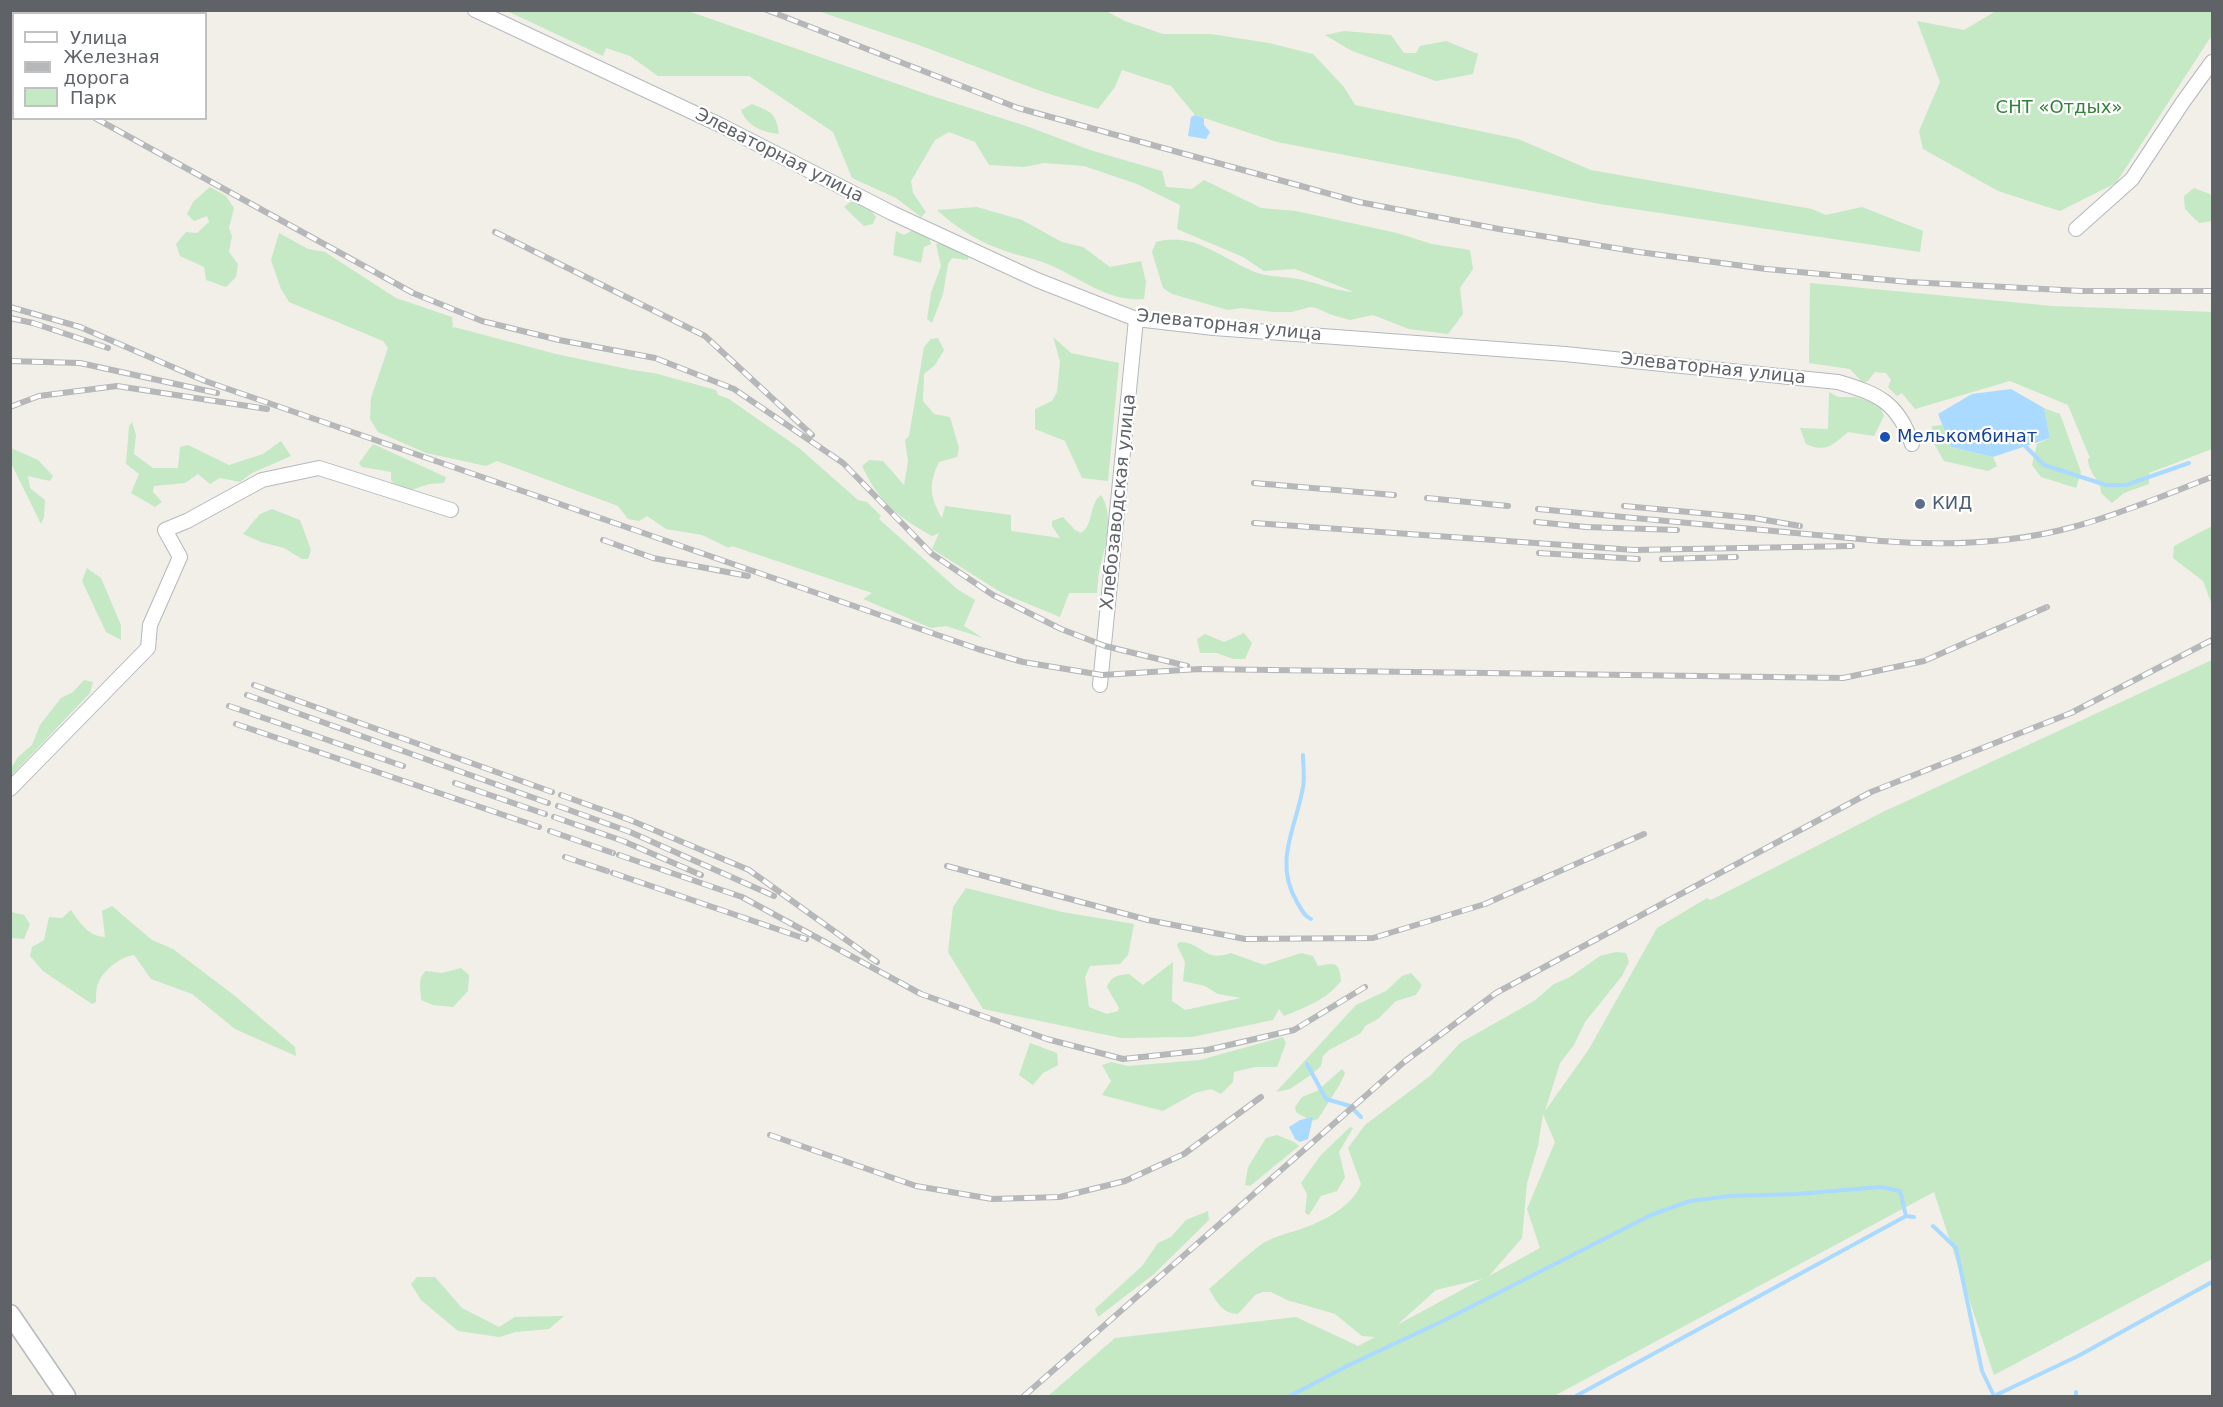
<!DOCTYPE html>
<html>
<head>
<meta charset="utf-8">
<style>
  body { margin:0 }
  #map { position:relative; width:2223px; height:1407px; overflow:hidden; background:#f1efe8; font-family:"DejaVu Sans",sans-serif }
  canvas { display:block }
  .frame { position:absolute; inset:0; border:12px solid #5f6368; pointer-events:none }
  .legend { position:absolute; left:12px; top:12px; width:195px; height:108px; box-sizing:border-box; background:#fff; border:2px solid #bfc1c3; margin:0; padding:8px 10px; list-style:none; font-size:18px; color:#5f6368 }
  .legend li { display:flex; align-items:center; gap:12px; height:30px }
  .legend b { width:30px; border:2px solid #bfc1c3 }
</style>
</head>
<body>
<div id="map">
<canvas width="2223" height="1407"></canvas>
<div class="frame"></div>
<ul class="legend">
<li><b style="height:8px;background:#fff"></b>Улица</li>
<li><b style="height:8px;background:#b6b7b8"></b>Железная дорога</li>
<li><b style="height:16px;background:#c5e8c5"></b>Парк</li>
</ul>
</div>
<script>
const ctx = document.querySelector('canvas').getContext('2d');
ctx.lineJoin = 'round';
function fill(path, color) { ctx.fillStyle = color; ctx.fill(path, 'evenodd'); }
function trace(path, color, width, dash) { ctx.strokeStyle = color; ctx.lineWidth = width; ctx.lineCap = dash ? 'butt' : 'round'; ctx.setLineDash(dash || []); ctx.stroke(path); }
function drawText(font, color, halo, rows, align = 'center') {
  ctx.font = font + ' "DejaVu Sans",sans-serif'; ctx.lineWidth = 4.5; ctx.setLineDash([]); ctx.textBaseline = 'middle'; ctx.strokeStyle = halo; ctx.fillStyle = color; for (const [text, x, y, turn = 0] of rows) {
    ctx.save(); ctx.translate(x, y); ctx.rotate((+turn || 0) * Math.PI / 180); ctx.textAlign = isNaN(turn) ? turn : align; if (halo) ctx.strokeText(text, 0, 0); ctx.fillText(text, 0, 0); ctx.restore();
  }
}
fill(new Path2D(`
  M 2212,10 L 2212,35 L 2116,183 L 2060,211 L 1998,191 L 1923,149 L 1919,131 L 1940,82 L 1917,21 L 1964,30 L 1996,11 Z
  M 507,11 L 688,11 L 929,95 L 1029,127 L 1090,150 L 1162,171 L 1166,187 L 1192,189 L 1204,180 L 1261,208 L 1296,211 L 1397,233 L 1432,244 L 1470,250 L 1473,269 L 1460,288 L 1463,314 L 1448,334 L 1409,329 L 1373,315 L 1350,320 L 1332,315 L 1316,308 L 1310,307 L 1292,312 L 1273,312 L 1241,308 L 1228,310 L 1172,294 L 1163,288 L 1152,252 L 1156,242 C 1194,231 1222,259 1255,272 C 1267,277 1278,276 1291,278 C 1312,280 1333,291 1354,292 L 1295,269 L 1264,271 L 1243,257 L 1177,229 L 1180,205 L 1137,184 L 1084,166 L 1044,163 L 1024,167 L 989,165 L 975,142 L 949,132 L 935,140 L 911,181 L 913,193 L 926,212 L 921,217 L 896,198 L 852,178 L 833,132 L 749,76 L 658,76 L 630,56 L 606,48 L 603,56 Z
  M 818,11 L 1106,11 L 1125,21 L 1163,34 L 1211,34 L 1269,43 L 1313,54 L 1344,87 L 1355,105 L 1518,139 L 1591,170 L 1812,209 L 1826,215 L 1862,207 L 1923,231 L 1920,252 L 1600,204 L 1277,142 L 1195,115 L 1171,86 L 1122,70 L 1115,87 L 1098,109 L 1043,92 L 916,44 Z
  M 1344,31 L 1391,35 L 1404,53 L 1416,53 L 1420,46 L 1446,41 L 1478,54 L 1473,74 L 1436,81 L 1352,51 L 1325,35 Z
  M 752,104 C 771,112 776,112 779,134 C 762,132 747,126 741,110 Z
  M 210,187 L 226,196 L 234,208 L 229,228 L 232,236 L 229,252 L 238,264 L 236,277 L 226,287 L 206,280 L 204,267 L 180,256 L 176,244 L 186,232 L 197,233 L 209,222 L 207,216 L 194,221 L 187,214 L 193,202 Z
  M 2194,188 L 2212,195 L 2212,221 L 2199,223 L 2185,209 L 2184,196 Z
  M 863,200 L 876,217 L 873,224 L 864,226 L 844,207 L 850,202 Z
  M 977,207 L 1022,220 L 1062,242 L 1083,247 L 1110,267 L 1141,261 L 1146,282 L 1144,299 C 1108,303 1077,275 1045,263 C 1030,257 1014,255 1000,249 C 977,241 954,226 937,210 Z
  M 913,230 L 929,235 L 931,244 L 924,247 L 921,263 L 893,255 L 896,231 L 904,235 Z
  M 279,233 L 308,249 L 325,252 L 396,298 L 452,317 L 453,329 L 454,327 L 556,354 L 632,370 L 654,373 L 716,390 L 718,395 L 729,399 L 799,448 L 858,500 L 867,502 L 881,516 L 879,519 L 957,589 L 975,600 L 964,626 L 983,638 L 946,626 L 931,628 L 863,599 L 872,593 L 732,546 L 729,548 L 702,535 L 666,529 L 647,516 L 639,521 L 628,519 L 618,506 L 497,461 L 486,466 L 426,453 L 378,432 L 370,419 L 371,398 L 388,348 L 383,341 L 289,302 L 281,289 L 271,260 Z
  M 948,242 L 969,250 L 968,260 L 952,258 L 948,264 L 943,294 L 932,323 L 927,319 L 931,293 L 941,266 L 936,244 Z
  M 1810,283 L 2053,306 L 2212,312 L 2212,449 L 2149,473 L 2149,484 L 2124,493 L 2112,503 L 2101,493 C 2102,481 2088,474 2088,459 L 2090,458 L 2068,405 L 2010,381 L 1915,409 L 1902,393 L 1897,396 L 1888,387 L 1891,380 L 1886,373 L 1875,372 L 1868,381 L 1863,383 L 1850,369 L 1809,363 Z
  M 1053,337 L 1071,353 L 1119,363 L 1108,481 L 1082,478 L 1065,441 L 1035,429 L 1035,409 L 1052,401 L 1057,392 L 1060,361 Z
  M 938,338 L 944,350 L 935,365 L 924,374 L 923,401 L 934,414 L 950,417 L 959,448 L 957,457 L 939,462 C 928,485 930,497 942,518 L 945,506 L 1011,515 L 1011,531 L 1060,538 L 1052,526 L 1052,521 L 1063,517 L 1075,530 L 1081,533 C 1094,525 1089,503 1101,495 C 1114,515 1106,543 1101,564 C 1098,573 1098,584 1097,593 L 1069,593 L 1060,617 L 1002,593 L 932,549 L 939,533 L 932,536 C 898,517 879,502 862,466 L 869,460 L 883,461 L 904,485 L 908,461 L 905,440 L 909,436 L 924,347 L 931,339 Z
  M 1829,392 L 1838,397 L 1856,397 L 1879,405 L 1884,416 L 1874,436 L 1848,432 C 1833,445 1826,453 1806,444 L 1800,428 L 1828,429 Z
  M 2044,408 L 2060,414 L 2081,472 L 2076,488 L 2041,477 L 2032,465 L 2037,444 L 2050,438 Z
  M 132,422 L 136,435 L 134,454 L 153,468 L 178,468 L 180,447 L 188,445 L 229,465 L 263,454 L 281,441 L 291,456 L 252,473 L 240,482 L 220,478 L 210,484 L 198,474 L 185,483 L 154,486 L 153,492 L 162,502 L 155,507 L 131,493 L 139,474 L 126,464 L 129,426 Z
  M 1942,425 L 1951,447 L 1993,457 L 1997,466 L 1988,471 L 1944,461 L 1931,438 L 1932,426 Z
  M 373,444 L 446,477 L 444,483 L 429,484 L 402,493 L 391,480 L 391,472 L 362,467 L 359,463 Z
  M 11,448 L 38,460 L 53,476 L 50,481 L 28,476 L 30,488 L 45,500 L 44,517 L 41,524 L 11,463 Z
  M 272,509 L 300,520 L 311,550 L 308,559 L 302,559 L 284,548 L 261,542 L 243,534 L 260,514 Z
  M 2212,526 L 2212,605 L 2203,581 L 2173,558 L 2174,546 Z
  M 87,568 L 101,578 L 121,625 L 121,640 L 106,632 L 82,581 Z
  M 1244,633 L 1252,643 L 1245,659 L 1233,659 L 1217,653 L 1200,653 L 1197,639 L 1205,634 L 1224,642 Z
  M 2212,660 L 2212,1259 L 1994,1375 L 1934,1192 L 1554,1396 L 1048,1396 L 1115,1338 L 1296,1317 L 1358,1346 L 1375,1337 L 1362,1336 L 1335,1314 L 1287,1300 L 1271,1292 L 1263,1292 L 1255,1295 L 1238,1314 C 1221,1313 1217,1302 1209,1289 C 1227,1274 1244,1257 1262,1244 C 1274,1236 1287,1234 1301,1229 C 1322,1222 1353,1206 1361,1184 L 1348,1148 L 1365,1125 L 1430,1076 L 1460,1043 L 1534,1001 L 1554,984 L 1570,977 L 1600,956 L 1616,952 L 1626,953 L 1629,962 L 1622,976 L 1585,1022 L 1574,1045 L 1560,1063 L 1545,1111 L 1589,1049 L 1657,928 L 1707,898 L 1711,900 L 1883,812 ZM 1543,1114 L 1555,1142 L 1527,1209 L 1540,1248 L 1489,1276 L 1522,1238 L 1527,1183 L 1538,1146 ZM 1482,1279 L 1397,1325 L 1436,1290 Z
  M 84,680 L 93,682 L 90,693 L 11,776 L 11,768 L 18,757 L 32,745 L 40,725 L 61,698 L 73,692 Z
  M 966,888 L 1062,912 L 1134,924 L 1128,955 L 1120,964 L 1090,966 L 1085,977 L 1089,1007 L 1107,1014 L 1118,1011 L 1119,1008 L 1107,987 C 1112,976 1117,975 1129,974 L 1143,985 L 1173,962 L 1172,1001 L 1185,1010 L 1241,998 L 1218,994 L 1205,986 L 1183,981 L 1185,962 L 1177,945 L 1179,942 C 1203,942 1203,963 1231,953 L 1264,965 L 1301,953 L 1313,956 L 1318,966 C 1335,962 1340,962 1341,981 C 1326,1000 1306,1007 1284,1016 L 1279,1009 L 1273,1020 L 1192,1037 L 1121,1038 L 983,1009 L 948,952 L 953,907 Z
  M 112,906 L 152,940 L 173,949 L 235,996 L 295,1047 L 296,1056 L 235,1029 L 192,994 L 151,979 L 134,955 C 120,957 101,971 97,987 C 96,991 96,997 96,1002 L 92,1004 L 43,971 L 30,956 L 32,947 L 44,940 L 49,917 L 62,918 L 71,910 C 79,922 89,937 105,937 L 102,911 Z
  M 11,912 L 24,915 L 30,924 L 24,939 L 11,938 Z
  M 461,968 L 469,975 L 468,991 L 453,1007 L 433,1005 L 421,1000 C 421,989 417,978 426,971 L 442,973 Z
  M 1411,973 L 1422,985 L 1416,995 L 1396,1001 L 1378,1019 L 1365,1026 L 1361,1033 L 1329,1050 L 1323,1056 L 1321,1066 L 1312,1074 L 1290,1089 L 1276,1092 L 1356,1005 L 1386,991 L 1402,976 Z
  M 1283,1037 L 1286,1043 L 1277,1067 L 1255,1067 L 1234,1072 L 1233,1082 L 1221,1094 L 1211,1089 L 1195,1093 L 1163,1111 L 1102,1095 L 1111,1081 L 1102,1065 L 1111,1062 L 1128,1066 L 1200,1060 Z
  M 1030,1043 L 1057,1053 L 1058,1065 L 1043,1073 L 1033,1085 L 1019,1075 Z
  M 1342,1069 L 1345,1073 L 1340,1084 L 1318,1119 L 1311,1121 L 1296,1112 L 1295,1107 L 1302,1097 L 1317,1091 Z
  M 1350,1127 L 1353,1128 L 1339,1152 L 1345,1177 L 1337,1191 L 1321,1196 L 1309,1215 L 1305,1213 L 1307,1194 L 1301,1183 L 1320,1156 Z
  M 1277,1135 L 1294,1142 L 1299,1146 L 1250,1186 L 1245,1185 L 1248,1167 L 1266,1138 Z
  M 1208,1211 L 1209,1220 L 1154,1274 L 1098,1317 L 1095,1309 L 1142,1266 L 1158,1243 L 1171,1237 L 1186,1220 Z
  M 417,1277 L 435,1277 L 462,1308 L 499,1327 L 515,1317 L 564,1316 L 549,1329 L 516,1332 L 499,1337 L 458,1331 L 421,1300 L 411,1284 Z`), '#c5e8c5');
fill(new Path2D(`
  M 1195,115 L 1204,118 L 1204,125 L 1210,132 L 1206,139 L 1188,136 L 1191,117 Z
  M 2011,389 L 2044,408 L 2050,438 L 1993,457 L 1951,447 L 1938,414 L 1972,394 Z
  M 1313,1117 L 1308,1139 L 1300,1142 L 1295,1139 L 1289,1127 L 1300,1120 Z`), '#aadaff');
trace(new Path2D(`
  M 2026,447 L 2044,465 L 2106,485 L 2126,485 L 2189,463
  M 1303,755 C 1303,765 1305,777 1303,787 C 1296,828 1273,862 1297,902 C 1301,909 1304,916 1311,919
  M 1307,1064 L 1326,1099 L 1350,1106 L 1361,1117
  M 1933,1226 L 1956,1248 L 1982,1371 L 1994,1396
  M 2076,1392 L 2076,1396
  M 1290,1396 L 1347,1366 L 1447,1319 L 1651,1215 L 1690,1201 L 1730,1196 L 1798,1194 L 1880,1187 L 1900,1191 L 1906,1216
  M 1576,1396 L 1906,1216 L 1914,1217
  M 1994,1396 L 2078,1356 L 2212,1282`), '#aadaff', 4);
const street = new Path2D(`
  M 475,10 L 720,125 L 892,213 L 1037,280 L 1136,319 L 1214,328 L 1565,354 L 1838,382 C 1878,394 1898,402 1912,444
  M 2076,229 L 2132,179 L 2183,102 L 2212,62
  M 1100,685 L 1136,319
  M 10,789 L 148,648 L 150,625 L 180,557 L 165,530 L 187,521 L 262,480 L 319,468 L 451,510`);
const secondary = new Path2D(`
  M 10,1314 L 66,1396`);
trace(street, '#b5b8bc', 16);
trace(secondary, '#b6babf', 21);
trace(street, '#fff', 14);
trace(secondary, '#fff', 18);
const rail = new Path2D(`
  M 767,10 L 1018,108 L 1359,202 L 1499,229 L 1639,252 L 1766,269 L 1909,282 L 2082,291 L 2212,291
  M 10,73 L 14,75
  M 95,118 L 413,293 L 482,321 L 559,340 L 655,358 L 734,389 L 843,463 L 932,554 L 993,595 L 1061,629 L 1105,646 L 1187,666
  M 495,232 L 705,336 L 812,435
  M 10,307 L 80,327 L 205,381 L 978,649 L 1023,662 L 1102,675 L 1200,669 L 1843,678 L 1924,661 L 2047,607
  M 10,318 L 33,323 L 108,348
  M 10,361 L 80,363 L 217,393
  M 10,407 L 39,396 L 117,386 L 267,409
  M 1254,483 L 1394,495
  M 1427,498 L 1508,506
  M 1624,506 L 1754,518 L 1800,526
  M 1538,509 L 1881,541 C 1946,546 2010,544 2073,527 C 2121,514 2167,494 2212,477
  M 1536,522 L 1586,527 L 1677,530
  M 1254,523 L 1634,550 L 1852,546
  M 603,540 L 653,558 L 748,576
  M 1539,553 L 1638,559
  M 1662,559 L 1736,557
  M 254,685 L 552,792
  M 247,695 L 548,803
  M 229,706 L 403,766
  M 236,724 L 539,827
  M 455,783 L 545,814
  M 561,795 L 630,820 L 749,870 L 877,962
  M 558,806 L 630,832 L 774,896
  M 554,817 L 623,841 L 701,875
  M 550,831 L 613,853
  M 619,855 L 742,897 L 921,994 L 1047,1039 L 1123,1059 L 1207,1050 L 1294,1030 L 1365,987
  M 565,857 L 607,871
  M 947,866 L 1148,920 L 1245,939 L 1373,938 L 1485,904 L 1644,834
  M 613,873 L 806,939
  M 770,1135 L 916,1186 L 992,1199 L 1060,1197 L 1125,1181 L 1184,1154 L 1261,1097
  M 1024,1396 L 1404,1062 L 1496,993 L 1871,792 L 2071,713 L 2212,640`);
trace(rail, '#b6b7b8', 6);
trace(rail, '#fff', 4, [11]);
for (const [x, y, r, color] of [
  [1885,437,6,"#1a4fb4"],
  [1920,504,6,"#5c6f8a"]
]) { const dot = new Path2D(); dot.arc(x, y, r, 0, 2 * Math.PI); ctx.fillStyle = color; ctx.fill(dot); trace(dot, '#fff', 2); }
drawText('18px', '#348238', '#fff', [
  ["СНТ «Отдых»",2059,108]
]);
drawText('18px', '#5f6368', '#fff', [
  ["Элеваторная улица",779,156,27],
  ["Элеваторная улица",1229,326,6],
  ["Элеваторная улица",1713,369,6],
  ["Хлебозаводская улица",1119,502,-84]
]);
drawText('18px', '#164399', '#fff', [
  ["Мелькомбинат",1897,437]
], 'left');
drawText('18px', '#4e5e75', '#fff', [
  ["КИД",1932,504]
], 'left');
</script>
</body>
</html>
